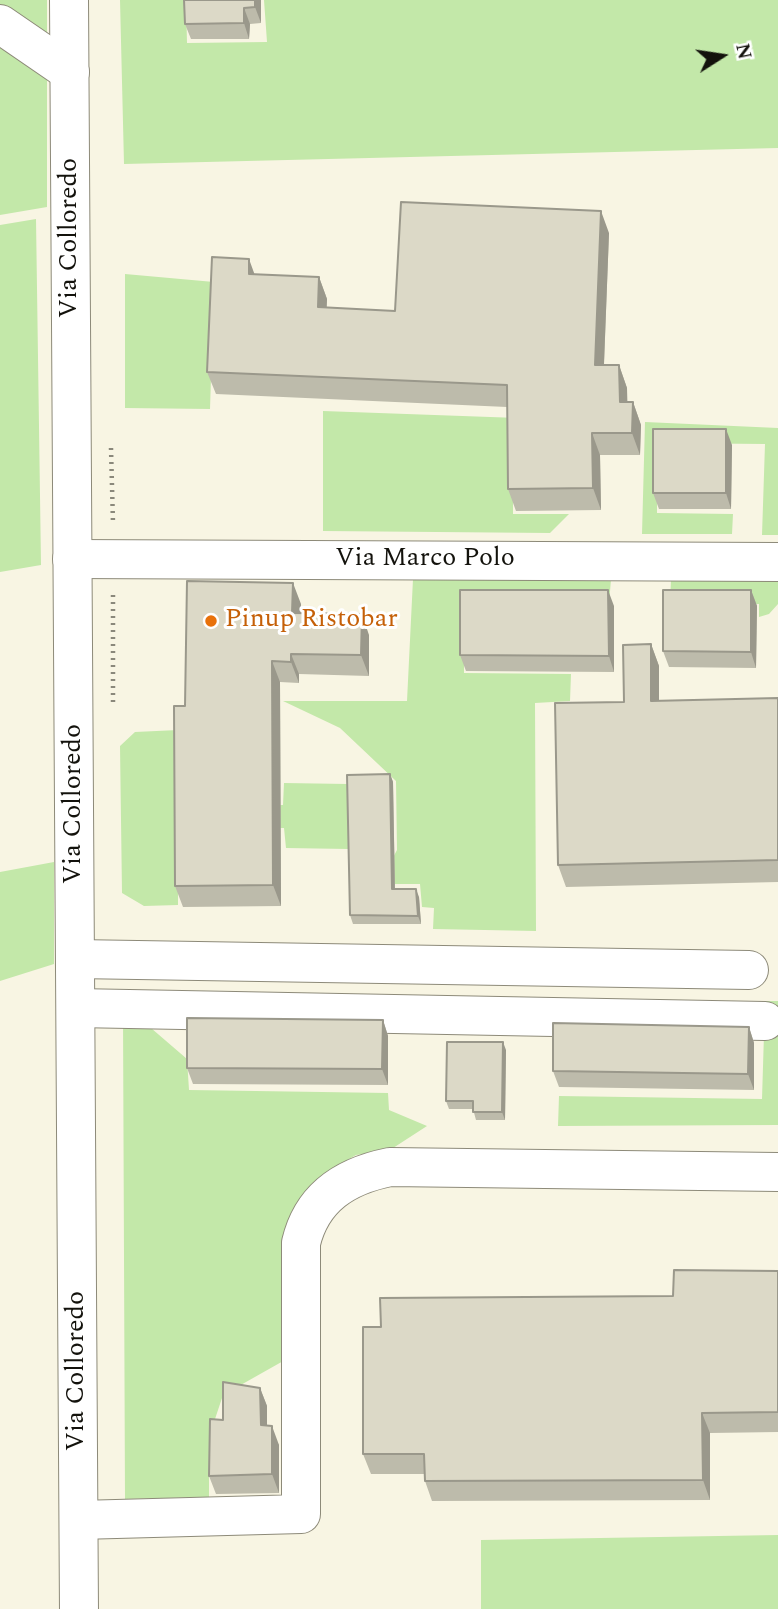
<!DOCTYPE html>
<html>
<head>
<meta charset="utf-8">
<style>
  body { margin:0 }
  #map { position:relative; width:778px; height:1609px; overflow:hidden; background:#f8f5e3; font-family:Spectral,serif }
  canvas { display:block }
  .north { position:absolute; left:687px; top:21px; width:70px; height:70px; -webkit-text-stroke:5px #fff; paint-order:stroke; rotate:78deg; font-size:19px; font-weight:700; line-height:28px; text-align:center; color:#13120c }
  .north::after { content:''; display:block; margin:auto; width:24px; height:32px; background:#13120c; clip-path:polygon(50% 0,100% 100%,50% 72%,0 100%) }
</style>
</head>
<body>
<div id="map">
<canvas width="778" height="1609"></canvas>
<div class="north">N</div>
</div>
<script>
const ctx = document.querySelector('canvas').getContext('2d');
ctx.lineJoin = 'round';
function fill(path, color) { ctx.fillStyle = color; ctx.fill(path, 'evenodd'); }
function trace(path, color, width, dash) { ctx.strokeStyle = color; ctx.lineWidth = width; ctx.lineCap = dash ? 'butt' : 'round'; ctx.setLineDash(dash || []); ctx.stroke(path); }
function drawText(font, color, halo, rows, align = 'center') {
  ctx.font = font + ' Spectral,serif'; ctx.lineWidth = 6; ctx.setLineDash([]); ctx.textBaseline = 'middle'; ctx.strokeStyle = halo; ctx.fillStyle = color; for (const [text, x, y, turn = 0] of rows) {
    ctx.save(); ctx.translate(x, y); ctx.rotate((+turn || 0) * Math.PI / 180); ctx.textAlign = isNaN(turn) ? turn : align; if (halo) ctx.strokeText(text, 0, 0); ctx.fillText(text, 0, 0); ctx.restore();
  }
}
fill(new Path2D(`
  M 0,0 L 47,0 L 47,207 L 0,215 Z
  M 120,0 L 186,0 L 187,43 L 267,42 L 264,0 L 778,0 L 778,148 L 124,164 Z
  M 36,219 L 41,565 L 0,572 L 0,225 Z
  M 125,274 L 214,282 L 210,409 L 125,408 Z
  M 323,411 L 546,419 L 513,440 L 513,514 L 569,514 L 550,533 L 323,531 Z
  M 645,422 L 778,428 L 778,535 L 762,535 L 765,444 L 657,443 L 657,513 L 733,514 L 732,534 L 642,534 Z
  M 413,579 L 611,579 L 609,604 L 464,604 L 464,673 L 571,674 L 570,701 L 535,703 L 536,931 L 433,929 L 434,908 L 422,907 L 420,884 L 379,884 L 397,850 L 396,781 L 340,728 L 283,701 L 407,701 Z
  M 671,579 L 778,579 L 778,604 L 769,614 L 759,617 L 759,604 L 670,604 Z
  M 178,730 L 179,806 L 283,805 L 284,783 L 348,784 L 348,849 L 286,848 L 284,828 L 178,829 L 178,905 L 144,906 L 122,893 L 120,746 L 135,732 Z
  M 54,862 L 54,964 L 0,981 L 0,872 Z
  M 765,1001 L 778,1001 L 778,1125 L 558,1126 L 559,1096 L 762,1099 Z
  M 123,1016 L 144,1022 L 187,1059 L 189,1090 L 388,1093 L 389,1110 L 427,1126 L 390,1150 L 356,1155 L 332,1169 L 285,1360 L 223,1395 L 209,1437 L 209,1497 L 125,1499 Z
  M 778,1535 L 778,1609 L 481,1609 L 481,1540 Z`), '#c3e8a9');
const minor = new Path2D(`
  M 0,24 L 70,72
  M 72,559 L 778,562
  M 76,959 L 749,970
  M 76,1008 L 765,1021
  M 79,1520 L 301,1514 L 301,1243 C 312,1197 345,1176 390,1167 L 778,1172`);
const major = new Path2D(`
  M 69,0 L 79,1609`);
trace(minor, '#8d8a79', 40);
trace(major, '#8d8a79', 40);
trace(new Path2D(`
  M 111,448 L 113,523
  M 113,702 L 113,595`), '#8a887b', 4.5, [2, 5]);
trace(minor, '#fff', 38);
trace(major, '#fff', 38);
fill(new Path2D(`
  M 261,0 L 261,23 L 250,24 L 249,39 L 191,39 L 185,24 Z
  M 609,233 L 604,365 L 619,365 L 627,388 L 627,402 L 633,402 L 641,425 L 640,455 L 600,455 L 601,510 L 516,511 L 508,489 L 507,407 L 216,394 L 207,372 L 255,274 L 319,277 L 327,299 L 326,308 L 395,311 Z
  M 732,445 L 731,509 L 659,509 L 653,493 Z
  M 751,590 L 757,606 L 756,668 L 669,667 L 663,651 Z
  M 301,604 L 300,613 L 369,635 L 369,676 L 299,674 L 299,683 L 280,682 L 281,906 L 183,907 L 175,886 L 185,706 Z
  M 614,606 L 614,672 L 466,671 L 460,655 Z
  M 651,644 L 659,666 L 659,701 L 778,698 L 778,882 L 566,887 L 558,865 L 624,702 Z
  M 390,774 L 393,782 L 395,889 L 419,897 L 421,924 L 353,924 L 350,915 Z
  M 383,1020 L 388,1036 L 388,1085 L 193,1084 L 187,1068 Z
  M 749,1027 L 754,1043 L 754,1090 L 559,1087 L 553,1071 Z
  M 506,1050 L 505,1120 L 476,1120 L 473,1109 L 449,1109 L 446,1101 Z
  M 778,1271 L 778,1432 L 710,1433 L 710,1500 L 432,1501 L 425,1481 L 425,1474 L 371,1474 L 363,1454 L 381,1327 L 673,1296 Z
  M 260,1388 L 267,1406 L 267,1425 L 279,1445 L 279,1493 L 216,1494 L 209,1476 L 223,1420 Z`), '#bdbbab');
fill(new Path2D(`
  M 255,0 L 261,0 L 261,23 L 255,7 Z
  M 244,8 L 250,24 L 249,39 L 244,23 Z
  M 601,211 L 609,233 L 603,388 L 595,365 Z
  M 249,259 L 257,281 L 249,274 Z
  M 319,277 L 327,299 L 326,329 L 318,307 Z
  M 619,365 L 627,388 L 628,424 L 620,402 Z
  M 633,402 L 641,425 L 640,455 L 632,433 Z
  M 726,429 L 732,445 L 731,509 L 726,493 Z
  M 592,433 L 600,455 L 601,510 L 593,488 Z
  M 293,583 L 301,604 L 300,634 L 292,613 Z
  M 608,590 L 614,606 L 614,672 L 609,656 Z
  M 751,590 L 757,606 L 756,668 L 751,652 Z
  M 362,614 L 369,635 L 369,676 L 361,655 Z
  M 651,644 L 659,666 L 659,723 L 651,701 Z
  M 291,654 L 299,674 L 299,683 L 291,662 Z
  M 272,661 L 280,682 L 281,906 L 273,885 Z
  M 390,774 L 393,782 L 395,897 L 392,889 Z
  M 416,889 L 419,897 L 421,924 L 418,916 Z
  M 383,1020 L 388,1036 L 388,1085 L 382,1069 Z
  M 749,1027 L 754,1043 L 754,1090 L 748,1074 Z
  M 503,1042 L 506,1050 L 505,1120 L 502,1112 Z
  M 260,1388 L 267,1406 L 267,1443 L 261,1425 Z
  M 702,1413 L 710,1433 L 710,1500 L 703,1480 Z
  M 272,1426 L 279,1445 L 279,1493 L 272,1474 Z`), '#9a988b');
const building = new Path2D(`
  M 184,0 L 255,0 L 255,7 L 244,8 L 244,23 L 185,24 Z
  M 401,202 L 601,211 L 595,365 L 619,365 L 620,402 L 633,402 L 632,433 L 592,433 L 593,488 L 508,489 L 507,385 L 207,372 L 212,257 L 249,259 L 249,274 L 319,277 L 318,307 L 395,311 Z
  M 653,429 L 726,429 L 726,493 L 653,493 Z
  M 187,581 L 293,583 L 292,613 L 362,614 L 361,655 L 291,654 L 291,662 L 272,661 L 273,885 L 175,886 L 174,706 L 185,706 Z
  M 460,590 L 608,590 L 609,656 L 460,655 Z
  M 663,590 L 751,590 L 751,652 L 663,651 Z
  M 651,644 L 651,701 L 778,698 L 778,860 L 558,865 L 555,703 L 624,702 L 623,645 Z
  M 390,774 L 392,889 L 416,889 L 418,916 L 350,915 L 347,775 Z
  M 187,1018 L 383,1020 L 382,1069 L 187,1068 Z
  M 553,1023 L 749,1027 L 748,1074 L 553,1071 Z
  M 447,1042 L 503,1042 L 502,1112 L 473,1112 L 473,1101 L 446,1101 Z
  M 674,1270 L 778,1271 L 778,1412 L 702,1413 L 703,1480 L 425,1481 L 424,1454 L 363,1454 L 363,1327 L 381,1327 L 380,1298 L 673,1296 Z
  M 223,1382 L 260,1388 L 261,1425 L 272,1426 L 272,1474 L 209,1476 L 210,1419 L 223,1420 Z`);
fill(building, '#dcd9c7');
trace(building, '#9a988b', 2);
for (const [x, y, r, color] of [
  [211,621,7,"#e8710a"]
]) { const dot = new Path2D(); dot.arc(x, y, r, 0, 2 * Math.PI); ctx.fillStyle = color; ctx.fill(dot); trace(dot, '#fff', 2.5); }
drawText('26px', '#13120c', '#fff', [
  ["Via Colloredo",71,238,-90],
  ["Via Marco Polo",425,560],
  ["Via Colloredo",75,804,-90],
  ["Via Colloredo",78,1371,-90]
]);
drawText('26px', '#c56008', '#fff', [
  ["Pinup Ristobar",225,621]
], 'left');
</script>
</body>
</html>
